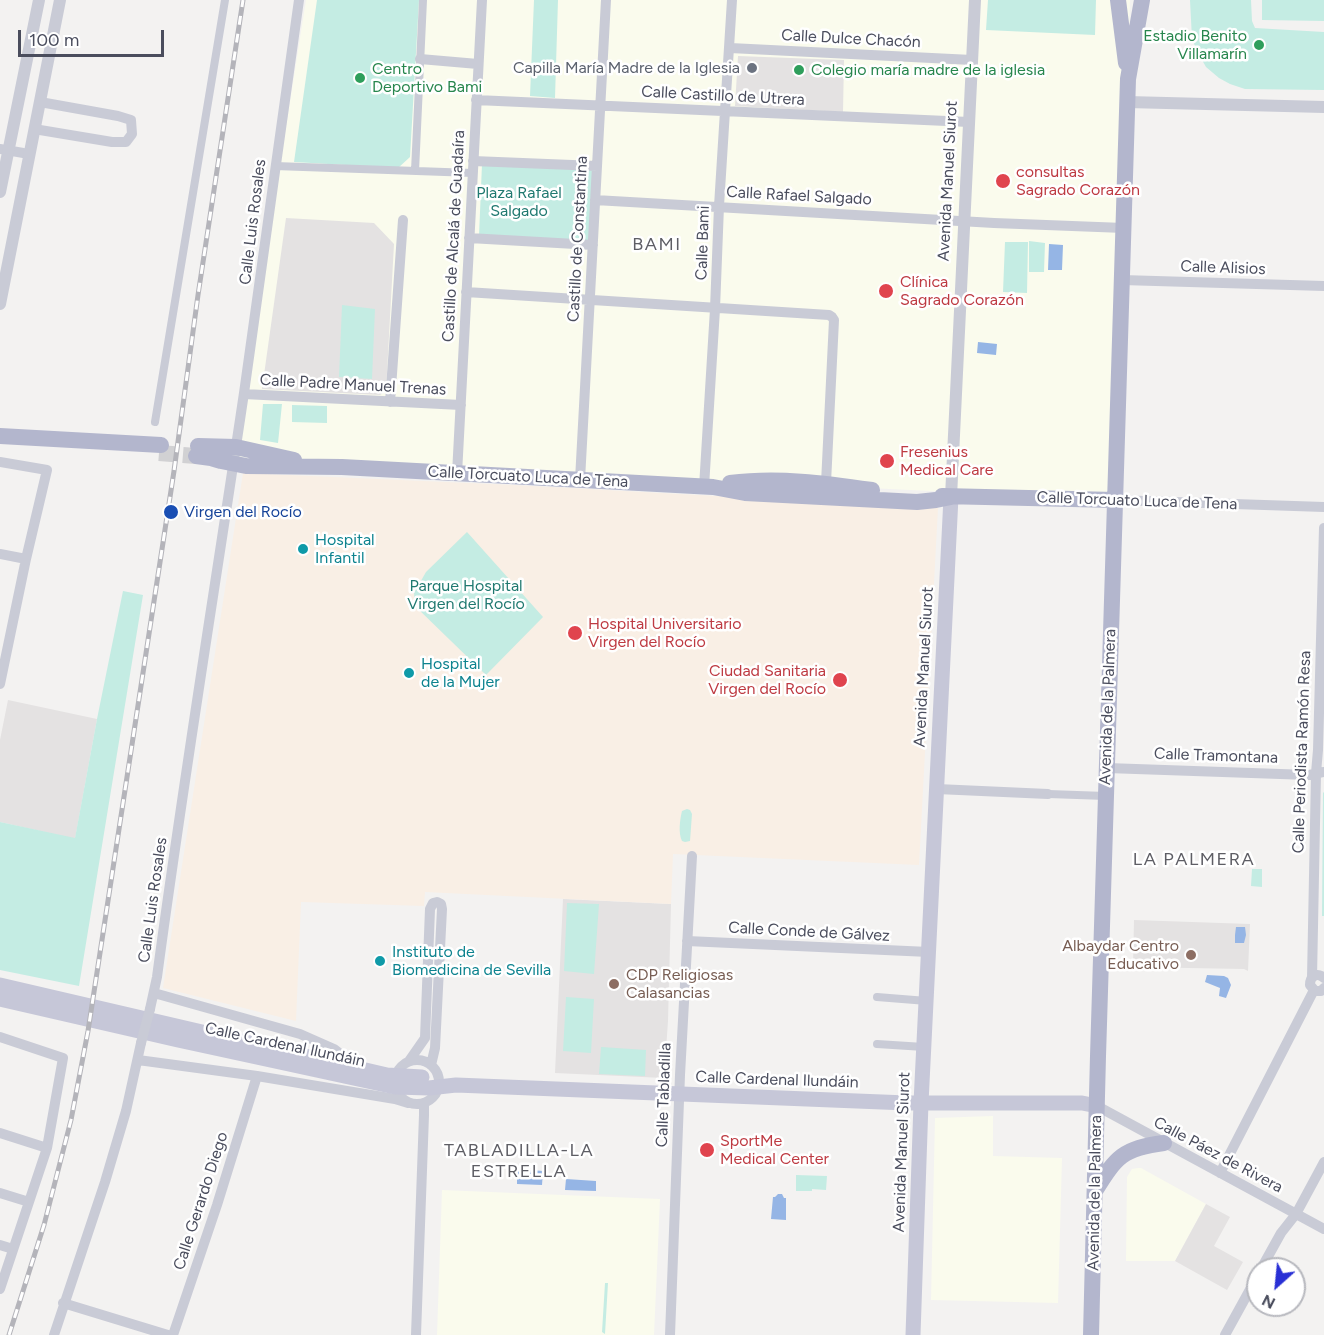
<!DOCTYPE html>
<html>
<head>
<meta charset="utf-8">
<style>
  body { margin:0 }
  #map { position:relative; width:1324px; height:1335px; overflow:hidden; background:#f3f2f1; font-family:Figtree,sans-serif }
  canvas { display:block }
  .north { position:absolute; left:1246px; top:1257px; width:60px; height:60px; box-sizing:border-box; background:#fff; border:2px solid #b7b8be; border-radius:50%; rotate:207deg; font-size:16px; font-weight:700; line-height:24px; text-align:center; color:#4a4d5d }
  .north::after { content:''; display:block; margin:auto; width:21px; height:27px; background:#2930d5; clip-path:polygon(50% 0,100% 100%,50% 72%,0 100%) }
  .scale { position:absolute; left:18px; top:30px; width:146px; height:27px; box-sizing:border-box; border:3px solid #4a4d5d; border-top:0; padding-left:8px; font-size:18px; line-height:21px; white-space:nowrap; color:#4a4d5d; -webkit-text-stroke:4px #fff; paint-order:stroke }
</style>
</head>
<body>
<div id="map">
<canvas width="1324" height="1335"></canvas>
<div class="north">N</div>
<div class="scale">100 m</div>
</div>
<script>
const ctx = document.querySelector('canvas').getContext('2d');
ctx.lineJoin = 'round';
function fill(path, color) { ctx.fillStyle = color; ctx.fill(path, 'evenodd'); }
function trace(path, color, width, dash) { ctx.strokeStyle = color; ctx.lineWidth = width; ctx.lineCap = dash ? 'butt' : 'round'; ctx.setLineDash(dash || []); ctx.stroke(path); }
function drawText(font, color, halo, rows, align = 'center') {
  ctx.font = font + ' Figtree,sans-serif'; ctx.lineWidth = 5; ctx.setLineDash([]); ctx.textBaseline = 'middle'; ctx.strokeStyle = halo; ctx.fillStyle = color; for (const [text, x, y, turn = 0] of rows) {
    ctx.save(); ctx.translate(x, y); ctx.rotate((+turn || 0) * Math.PI / 180); ctx.textAlign = isNaN(turn) ? turn : align; if (halo) ctx.strokeText(text, 0, 0); ctx.fillText(text, 0, 0); ctx.restore();
  }
}
fill(new Path2D(`
  M 306,0 L 1130,0 L 1115,500 L 234,457 Z
  M 993,1116 L 993,1156 L 1062,1158 L 1058,1303 L 931,1300 L 935,1118 Z
  M 1138,1168 L 1141,1168 L 1206,1204 L 1175,1261 L 1126,1261 L 1127,1177 L 1132,1169 Z
  M 442,1190 L 660,1199 L 654,1335 L 437,1335 Z`), '#fafbed');
fill(new Path2D(`
  M 738,56 L 844,60 L 843,112 L 735,106 Z
  M 286,218 L 374,223 L 394,244 L 386,391 L 380,395 L 262,389 Z
  M 8,700 L 97,719 L 75,839 L 0,822 L 0,740 Z
  M 563,899 L 671,904 L 668,1021 L 664,1078 L 555,1073 Z
  M 1134,920 L 1250,924 L 1248,971 L 1244,969 L 1133,967 Z
  M 1206,1204 L 1230,1217 L 1214,1246 L 1243,1262 L 1227,1290 L 1175,1261 Z`), '#e4e2e2');
fill(new Path2D(`
  M 243,473 L 514,485 L 938,508 L 919,865 L 673,854 L 671,904 L 425,892 L 424,906 L 301,902 L 296,1021 L 163,988 Z`), '#f9efe5');
fill(new Path2D(`
  M 317,0 L 419,0 L 410,157 L 398,168 L 294,162 Z
  M 534,0 L 558,0 L 555,98 L 530,96 Z
  M 988,0 L 1096,0 L 1095,35 L 986,30 Z
  M 1190,0 L 1251,0 L 1252,21 L 1255,28 L 1324,32 L 1324,90 L 1245,89 L 1230,84 L 1219,78 L 1206,67 L 1197,51 L 1192,39 Z
  M 1262,0 L 1324,0 L 1324,21 L 1262,20 Z
  M 482,164 L 594,170 L 590,244 L 479,236 Z
  M 1029,241 L 1045,243 L 1044,272 L 1029,272 Z
  M 1005,242 L 1028,242 L 1027,293 L 1003,292 Z
  M 342,305 L 375,309 L 372,379 L 339,377 Z
  M 263,404 L 282,404 L 278,443 L 260,440 Z
  M 292,405 L 327,406 L 327,423 L 292,422 Z
  M 467,532 L 543,617 L 486,675 L 415,606 L 414,593 L 426,572 Z
  M 123,591 L 143,595 L 79,986 L 0,970 L 0,822 L 75,838 L 97,719 Z
  M 1323,792 L 1324,793 L 1324,916 L 1322,916 Z
  M 687,809 L 690,810 L 692,814 L 690,841 L 685,842 L 682,841 C 678,833 680,819 682,811 Z
  M 1252,869 L 1262,869 L 1262,887 L 1251,886 Z
  M 567,903 L 599,904 L 594,974 L 564,971 Z
  M 566,997 L 594,999 L 591,1053 L 563,1051 Z
  M 601,1047 L 646,1050 L 645,1076 L 599,1074 Z
  M 796,1175 L 827,1176 L 826,1190 L 812,1189 L 812,1191 L 796,1191 Z
  M 605,1283 L 608,1283 L 605,1334 L 602,1332 Z`), '#c4ece3');
fill(new Path2D(`
  M 1049,244 L 1063,245 L 1062,270 L 1048,270 Z
  M 978,342 L 997,344 L 996,355 L 977,353 Z
  M 1236,927 L 1245,927 L 1246,935 L 1244,943 L 1235,943 L 1235,935 Z
  M 1207,975 L 1224,976 L 1228,978 L 1231,985 L 1226,998 L 1219,996 L 1220,988 L 1205,982 Z
  M 517,1169 L 543,1171 L 542,1185 L 517,1184 Z
  M 566,1179 L 596,1181 L 596,1191 L 565,1190 Z
  M 778,1194 L 782,1194 L 784,1198 L 786,1198 L 786,1220 L 771,1219 L 773,1197 L 775,1197 Z`), '#95b5e5');
trace(new Path2D(`
  M 159,453 L 196,456`), '#d1d1d3', 16, [16, 8]);
trace(new Path2D(`
  M 275,166 L 473,173
  M 415,171 L 423,0
  M 155,422 L 225,0
  M 1048,794 L 1106,796
  M 877,997 L 927,1001
  M 877,1044 L 924,1047`), '#c9cbd6', 8);
trace(new Path2D(`
  M 730,48 L 972,60
  M 420,59 L 478,64
  M 476,100 L 969,122
  M 34,129 L 112,142 L 126,142 L 132,134 L 131,120 L 118,116 L 40,102
  M 0,149 L 29,154
  M 473,161 L 597,166
  M 595,200 L 994,223 L 1124,228
  M 469,238 L 593,245
  M 1122,280 L 1324,286
  M 466,292 L 829,315 L 832,317 L 834,320 L 826,483
  M 244,394 L 461,405
  M 390,402 L 403,220
  M 0,462 L 47,470 L 26,559 L 0,684
  M 457,474 L 482,0
  M 580,480 L 606,0
  M 704,487 L 715,309 L 719,206 L 732,0
  M 1115,500 L 1324,507
  M 0,554 L 26,559
  M 1107,768 L 1309,775 L 1324,772
  M 937,789 L 1048,794
  M 687,941 L 929,952
  M 1312,978 L 1316,773 L 1318,750 L 1324,528
  M 1324,978 C 1317,972 1310,976 1310,985 L 1315,991 L 1321,991 L 1324,988
  M 154,993 L 300,1034 L 334,1049 L 356,1066
  M 150,1009 L 157,977 C 183,782 215,588 244,393 C 263,262 280,131 299,0
  M 0,1037 L 63,1058 L 47,1148 L 0,1289
  M395 1082a22 22 0 1 1 44 0a22 22 0 1 1-44 0Z
  M 138,1060 L 257,1076 L 395,1099 L 408,1103
  M 409,1061 L 425,1038 L 430,909 L 433,903 L 437,902 L 441,904 L 442,909 L 435,1048 L 431,1065
  M 1097,1106 L 1324,1229
  M 0,1133 L 47,1148
  M 1220,1173 L 1314,990
  M 0,1193 L 29,1202
  M 0,1245 L 13,1249
  M 1261,1269 L 1281,1233 L 1296,1214 L 1324,1162
  M 63,1303 L 168,1335
  M 54,1335 L 105,1182 L 126,1111 L 141,1043
  M 173,1335 L 217,1205 L 257,1076
  M 416,1335 L 424,1115 L 424,1103
  M 670,1335 L 680,1075 L 692,856
  M 1225,1335 L 1258,1275`), '#c9cbd6', 10);
trace(new Path2D(`
  M 1127,102 L 1324,107
  M 0,192 L 39,0
  M 0,304 L 60,0
  M 951,497 L 975,0`), '#c9cbd6', 12);
trace(new Path2D(`
  M 0,985 L 387,1075 L 422,1077
  M 0,999 L 178,1040 L 395,1087 L 429,1088 L 456,1085 L 907,1103 L 1082,1103 L 1097,1106
  M 913,1335 L 921,1103 L 951,497`), '#c6c7d8', 15);
trace(new Path2D(`
  M 1118,0 L 1126,63
  M 0,436 L 161,445
  M 198,446 L 236,447 L 294,460
  M 196,456 L 211,458 L 221,461 L 246,466 L 342,467 L 713,487 L 745,493 L 917,502 L 936,500 L 951,497
  M 730,483 C 777,477 825,483 872,490
  M 942,496 L 1115,500
  M 1095,1191 C 1116,1157 1123,1148 1164,1143
  M 1091,1335 L 1098,1056 L 1128,79 L 1142,0`), '#b3b6cd', 16);
const rail = new Path2D(`
  M 9,1335 L 44,1225 L 71,1120 L 88,1031 L 174,471 L 198,295 L 243,0`);
trace(rail, '#b4b4ba', 5);
trace(rail, '#fff', 3, [9]);
trace(new Path2D(`
  M 141,1043 L 150,1009`), '#c9cbd6', 10);
for (const [x, y, r, color] of [
  [1259,45,6,"#2e9e5b"],
  [752,68,6,"#6b7280"],
  [799,70,6,"#2e9e5b"],
  [360,78,6,"#2e9e5b"],
  [1003,181,8,"#e0444e"],
  [886,291,8,"#e0444e"],
  [887,461,8,"#e0444e"],
  [171,512,8,"#1a4fb4"],
  [303,549,6,"#0f9aa8"],
  [575,633,8,"#e0444e"],
  [409,673,6,"#0f9aa8"],
  [840,680,8,"#e0444e"],
  [1191,955,6,"#8d6e63"],
  [380,961,6,"#0f9aa8"],
  [614,984,6,"#8d6e63"],
  [707,1150,8,"#e0444e"]
]) { const dot = new Path2D(); dot.arc(x, y, r, 0, 2 * Math.PI); ctx.fillStyle = color; ctx.fill(dot); trace(dot, '#fff', 2); }
drawText('16px', '#27864d', '#fff', [
  ["Estadio Benito",1247,36,"right"],
  ["Villamarín",1247,54,"right"],
  ["Centro",372,69],
  ["Deportivo Bami",372,87],
  ["Colegio maría madre de la iglesia",811,70]
], 'left');
drawText('16px', '#4a4d5d', '#fff', [
  ["Calle Dulce Chacón",851,39,3],
  ["Calle Castillo de Utrera",723,96,3],
  ["Avenida Manuel Siurot",948,181,-87],
  ["Calle Rafael Salgado",799,196,3],
  ["Calle Luis Rosales",253,222,-83],
  ["Castillo de Alcalá de Guadaíra",454,236,-87],
  ["Castillo de Constantina",578,239,-87],
  ["Calle Bami",703,243,-88],
  ["Calle Alisios",1223,268,2],
  ["Calle Padre Manuel Trenas",353,385,3],
  ["Calle Torcuato Luca de Tena",528,477,3],
  ["Calle Torcuato Luca de Tena",1137,501,2],
  ["Avenida Manuel Siurot",924,667,-87],
  ["Avenida de la Palmera",1108,707,-88],
  ["Calle Periodista Ramón Resa",1302,752,-88],
  ["Calle Tramontana",1216,756,2],
  ["Calle Luis Rosales",153,900,-82],
  ["Calle Conde de Gálvez",809,932,3],
  ["Calle Cardenal Ilundáin",285,1045,12],
  ["Calle Cardenal Ilundáin",777,1080,2],
  ["Calle Tabladilla",664,1095,-88],
  ["Avenida Manuel Siurot",902,1152,-88],
  ["Calle Páez de Rivera",1218,1155,28],
  ["Avenida de la Palmera",1095,1193,-89],
  ["Calle Gerardo Diego",201,1201,-72]
]);
drawText('16px', '#5b616d', '#fff', [
  ["Capilla María Madre de la Iglesia",740,68]
], 'right');
drawText('16px', '#be3a42', '#fff', [
  ["consultas",1016,172],
  ["Sagrado Corazón",1016,190],
  ["Clínica",900,282],
  ["Sagrado Corazón",900,300],
  ["Fresenius",900,452],
  ["Medical Care",900,470],
  ["Hospital Universitario",588,624],
  ["Virgen del Rocío",588,642],
  ["Ciudad Sanitaria",826,671,"right"],
  ["Virgen del Rocío",826,689,"right"],
  ["SportMe",720,1141],
  ["Medical Center",720,1159]
], 'left');
drawText('16px', '#207970', '#fff', [
  ["Plaza Rafael",519,193],
  ["Salgado",519,211],
  ["Parque Hospital",466,586],
  ["Virgen del Rocío",466,604]
]);
drawText('16px', '#164399', '#fff', [
  ["Virgen del Rocío",184,512]
], 'left');
drawText('16px', '#0d838f', '#fff', [
  ["Hospital",315,540],
  ["Infantil",315,558],
  ["Hospital",421,664],
  ["de la Mujer",421,682],
  ["Instituto de",392,952],
  ["Biomedicina de Sevilla",392,970]
], 'left');
drawText('16px', '#785e54', '#fff', [
  ["Albaydar Centro",1179,946],
  ["Educativo",1179,964],
  ["CDP Religiosas",626,975,"left"],
  ["Calasancias",626,993,"left"]
], 'right');
ctx.letterSpacing = '1.5px';
drawText('18px', '#5e5e65', '#fff', [
  ["BAMI",657,245],
  ["LA PALMERA",1194,860],
  ["TABLADILLA-LA",519,1151],
  ["ESTRELLA",519,1172]
]);
ctx.letterSpacing = '0px';
</script>
</body>
</html>
